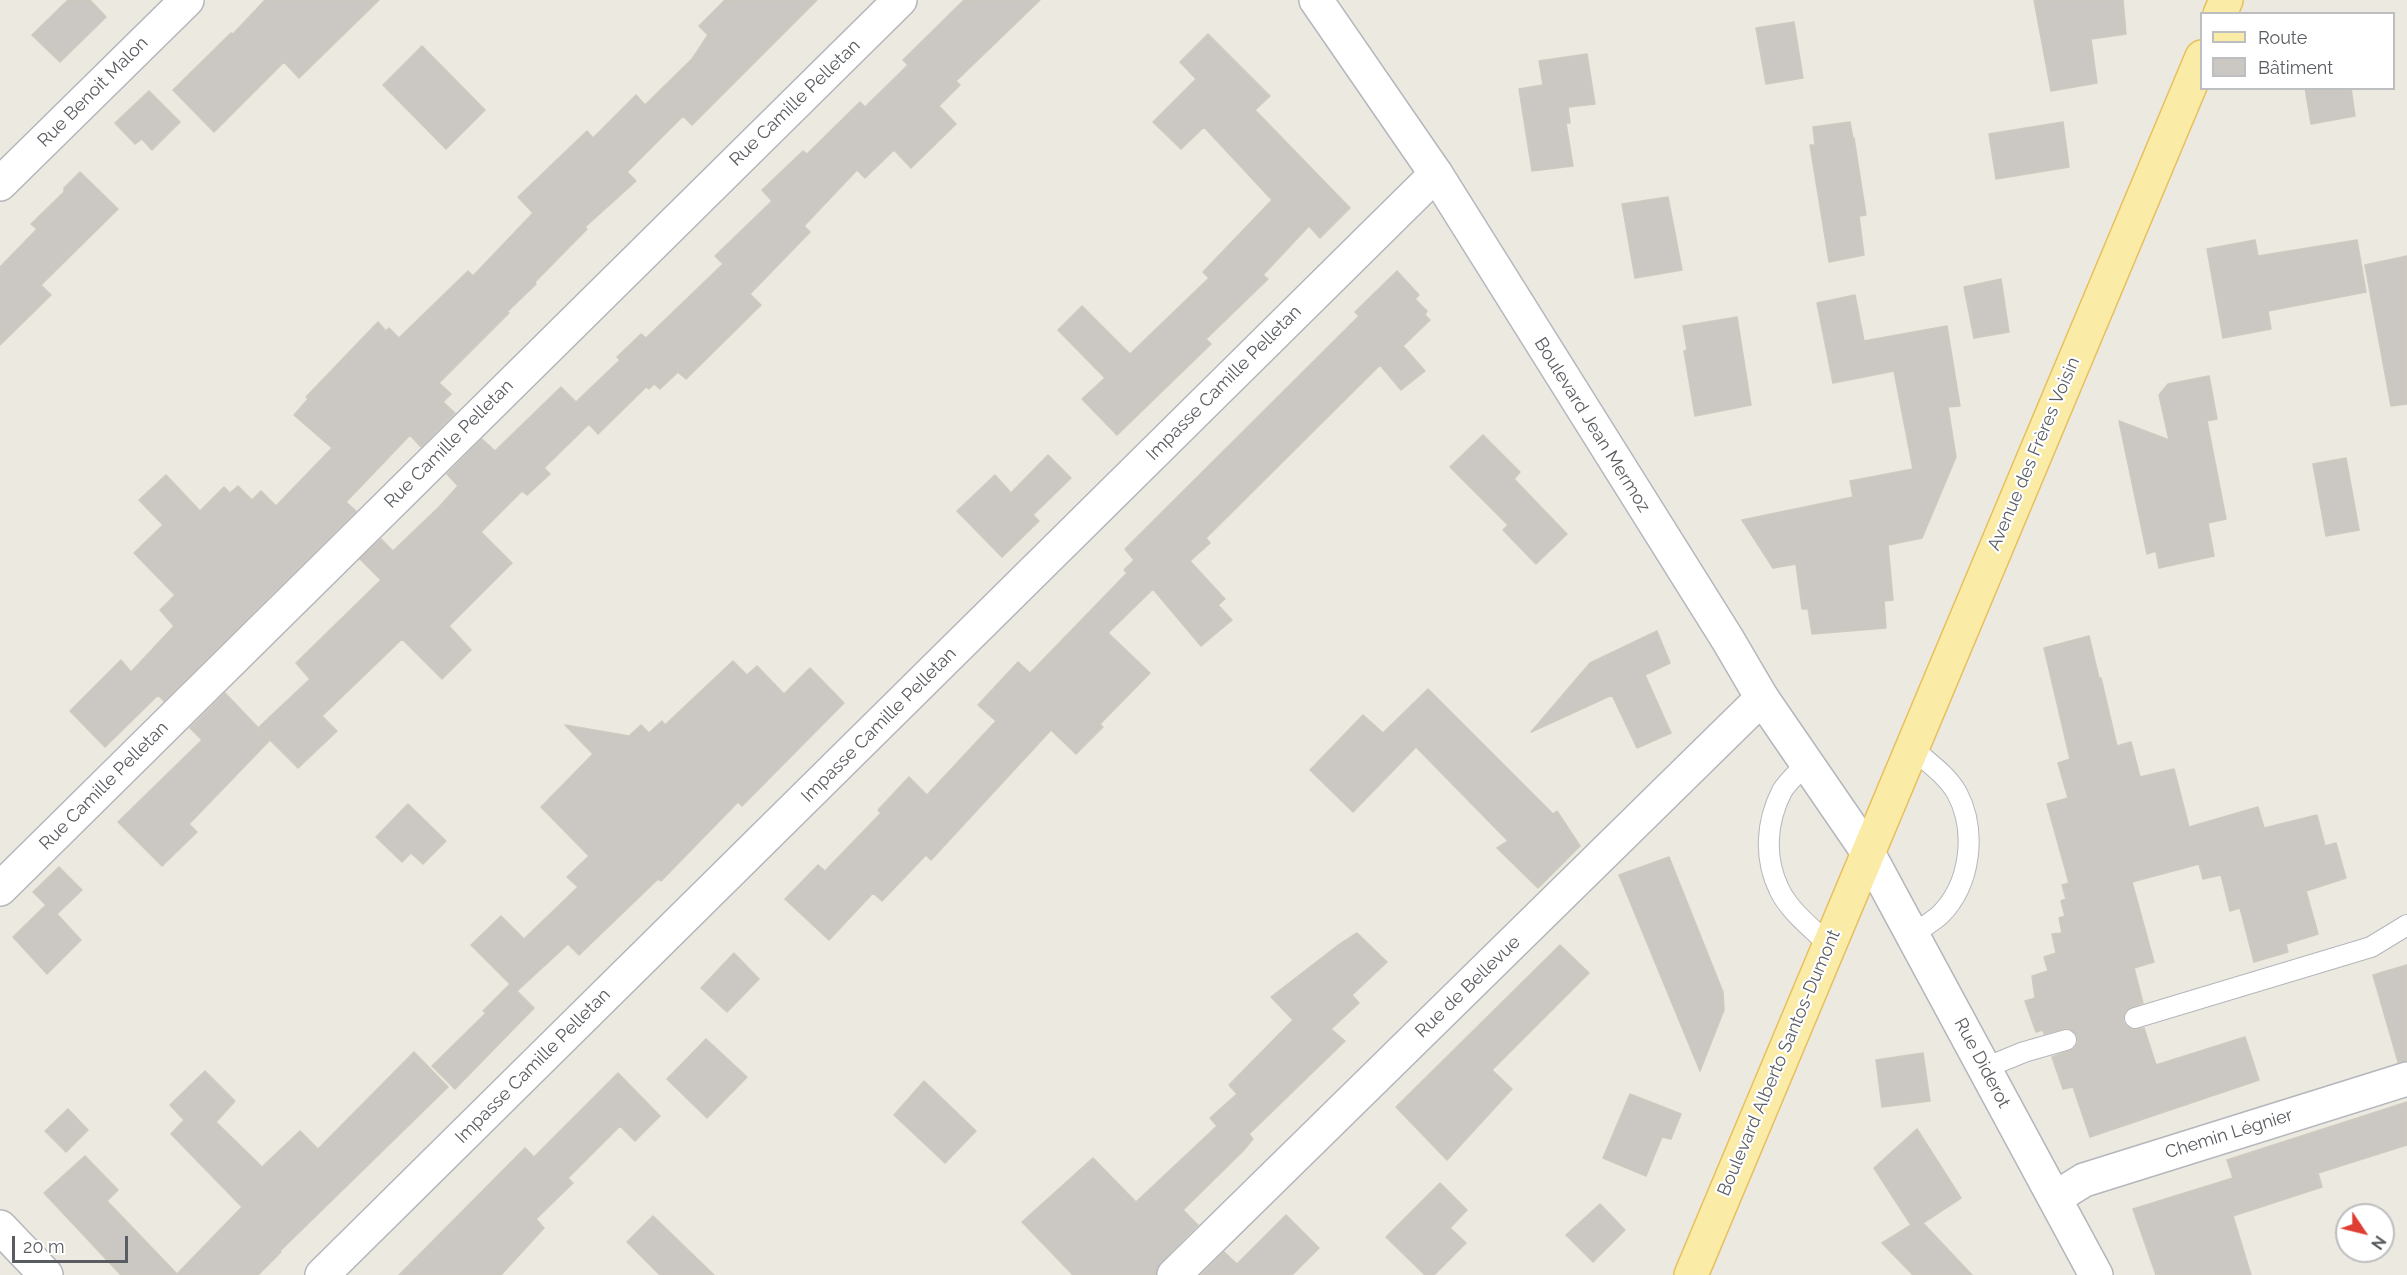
<!DOCTYPE html>
<html>
<head>
<meta charset="utf-8">
<style>
  body { margin:0 }
  #map { position:relative; width:2407px; height:1275px; overflow:hidden; background:#ebe9e0; font-family:Raleway,sans-serif }
  canvas { display:block }
  .legend { position:absolute; left:2200px; top:12px; width:195px; height:78px; box-sizing:border-box; background:#fff; border:2px solid #bdbebf; margin:0; padding:8px 10px; list-style:none; font-size:18px; color:#595c60 }
  .legend li { display:flex; align-items:center; gap:12px; height:30px }
  .legend b { width:30px; border:2px solid #bdbebf }
  .north { position:absolute; left:2335px; top:1203px; width:60px; height:60px; box-sizing:border-box; background:#fff; border:2px solid #bdbebf; border-radius:50%; rotate:125deg; font-size:16px; font-weight:700; line-height:24px; text-align:center; color:#595c60 }
  .north::after { content:''; display:block; margin:auto; width:21px; height:27px; background:#de3e33; clip-path:polygon(50% 0,100% 100%,50% 72%,0 100%) }
  .scale { position:absolute; left:12px; top:1236px; width:116px; height:27px; box-sizing:border-box; border:3px solid #595c60; border-top:0; padding-left:8px; font-size:18px; line-height:21px; white-space:nowrap; color:#595c60; -webkit-text-stroke:4px #fff; paint-order:stroke }
</style>
</head>
<body>
<div id="map">
<canvas width="2407" height="1275"></canvas>
<ul class="legend">
<li><b style="height:8px;background:#faeba7"></b>Route</li>
<li><b style="height:16px;background:#cbc7c2"></b>Bâtiment</li>
</ul>
<div class="north">N</div>
<div class="scale">20 m</div>
</div>
<script>
const ctx = document.querySelector('canvas').getContext('2d');
ctx.lineJoin = 'round';
function fill(path, color) { ctx.fillStyle = color; ctx.fill(path, 'evenodd'); }
function trace(path, color, width, dash) { ctx.strokeStyle = color; ctx.lineWidth = width; ctx.lineCap = dash ? 'butt' : 'round'; ctx.setLineDash(dash || []); ctx.stroke(path); }
function drawText(font, color, halo, rows, align = 'center') {
  ctx.font = font + ' Raleway,sans-serif'; ctx.lineWidth = 4.5; ctx.setLineDash([]); ctx.textBaseline = 'middle'; ctx.strokeStyle = halo; ctx.fillStyle = color; for (const [text, x, y, turn = 0] of rows) {
    ctx.save(); ctx.translate(x, y); ctx.rotate((+turn || 0) * Math.PI / 180); ctx.textAlign = isNaN(turn) ? turn : align; if (halo) ctx.strokeText(text, 0, 0); ctx.fillText(text, 0, 0); ctx.restore();
  }
}
const building = new Path2D(`
  M 68,0 L 90,0 L 106,17 L 60,62 L 32,35 Z
  M 265,0 L 379,0 L 299,78 L 284,62 L 214,132 L 173,90 L 231,33 L 233,34 Z
  M 725,0 L 817,0 L 692,125 L 683,116 L 627,172 L 636,181 L 585,227 L 587,229 L 535,282 L 536,284 L 507,312 L 509,313 L 439,383 L 451,394 L 443,402 L 455,413 L 421,447 L 410,435 L 346,502 L 356,511 L 164,701 L 158,695 L 105,747 L 70,711 L 121,660 L 131,672 L 174,626 L 160,610 L 175,595 L 134,553 L 163,525 L 139,500 L 166,475 L 200,511 L 224,487 L 230,493 L 238,486 L 252,500 L 261,491 L 276,506 L 332,448 L 294,415 L 308,399 L 306,397 L 378,322 L 386,331 L 389,328 L 399,338 L 468,271 L 473,276 L 533,213 L 518,197 L 587,131 L 593,138 L 636,95 L 645,105 L 692,59 L 708,35 L 699,26 Z
  M 964,0 L 1040,0 L 956,81 L 960,85 L 939,106 L 956,124 L 911,168 L 894,150 L 865,178 L 857,170 L 804,226 L 810,232 L 750,294 L 761,305 L 686,379 L 678,372 L 660,389 L 654,384 L 649,389 L 646,387 L 598,434 L 589,424 L 544,468 L 550,474 L 527,495 L 522,491 L 481,532 L 512,563 L 449,626 L 471,650 L 442,679 L 402,639 L 322,716 L 337,731 L 298,768 L 258,728 L 310,679 L 296,663 L 381,580 L 360,559 L 381,539 L 393,551 L 439,507 L 458,486 L 447,474 L 482,439 L 495,451 L 561,387 L 576,402 L 620,360 L 617,357 L 641,334 L 646,338 L 723,264 L 715,256 L 772,201 L 762,190 L 803,151 L 807,154 L 860,102 L 865,107 L 908,65 L 903,60 Z
  M 2034,0 L 2123,0 L 2126,34 L 2091,39 L 2097,83 L 2051,91 Z
  M 1794,22 L 1803,78 L 1766,84 L 1756,28 Z
  M 1208,34 L 1270,96 L 1255,110 L 1350,208 L 1320,238 L 1309,226 L 1263,275 L 1268,279 L 1206,339 L 1211,344 L 1117,435 L 1082,399 L 1105,378 L 1058,330 L 1082,306 L 1130,354 L 1209,278 L 1203,272 L 1272,200 L 1204,127 L 1181,149 L 1153,122 L 1196,79 L 1180,62 Z
  M 422,46 L 485,110 L 446,149 L 383,85 Z
  M 1587,54 L 1595,104 L 1568,107 L 1570,123 L 1566,123 L 1573,166 L 1532,171 L 1519,89 L 1543,85 L 1539,61 Z
  M 2305,88 L 2351,88 L 2355,116 L 2311,124 Z
  M 149,91 L 180,122 L 152,150 L 142,139 L 135,144 L 115,123 Z
  M 1850,122 L 1853,139 L 1854,138 L 1866,215 L 1859,216 L 1864,255 L 1829,262 L 1810,145 L 1815,145 L 1813,127 Z
  M 2063,122 L 2069,167 L 1996,179 L 1989,134 Z
  M 80,172 L 118,209 L 41,285 L 51,295 L 0,345 L 0,267 L 37,229 L 31,224 L 64,192 L 64,188 Z
  M 1668,197 L 1682,270 L 1635,278 L 1622,204 Z
  M 2255,240 L 2258,256 L 2357,240 L 2366,292 L 2268,311 L 2271,329 L 2223,338 L 2207,249 Z
  M 2407,256 L 2407,404 L 2391,406 L 2365,265 Z
  M 1397,271 L 1419,295 L 1415,299 L 1427,311 L 1425,315 L 1430,320 L 1403,346 L 1425,371 L 1401,390 L 1380,365 L 1206,538 L 1210,543 L 1190,561 L 1225,599 L 1218,605 L 1232,620 L 1201,646 L 1153,589 L 1108,633 L 1150,673 L 1100,724 L 1103,727 L 1076,754 L 1051,730 L 931,860 L 926,855 L 882,901 L 873,893 L 829,940 L 785,899 L 818,865 L 825,871 L 881,813 L 878,810 L 909,777 L 927,795 L 996,721 L 978,705 L 1018,662 L 1030,673 L 1127,573 L 1124,570 L 1134,560 L 1125,549 L 1359,316 L 1355,312 Z
  M 2001,279 L 2009,332 L 1974,338 L 1964,287 Z
  M 1855,295 L 1864,341 L 1947,326 L 1960,406 L 1948,407 L 1956,457 L 1922,538 L 1888,545 L 1893,600 L 1884,601 L 1886,628 L 1812,634 L 1808,609 L 1802,609 L 1796,564 L 1773,568 L 1742,520 L 1853,497 L 1850,481 L 1913,469 L 1894,371 L 1833,383 L 1817,303 Z
  M 1737,317 L 1751,405 L 1695,416 L 1684,351 L 1687,350 L 1683,326 Z
  M 2209,376 L 2217,419 L 2207,421 L 2226,519 L 2208,523 L 2214,556 L 2159,568 L 2156,551 L 2147,554 L 2119,421 L 2169,440 L 2159,395 L 2168,384 Z
  M 1483,435 L 1520,472 L 1514,479 L 1567,534 L 1536,564 L 1503,530 L 1508,525 L 1450,467 Z
  M 1048,455 L 1071,478 L 1033,515 L 1039,521 L 1002,557 L 957,511 L 995,475 L 1011,493 Z
  M 2346,458 L 2359,530 L 2326,536 L 2313,464 Z
  M 1657,631 L 1670,663 L 1645,675 L 1671,733 L 1637,748 L 1612,695 L 1531,732 L 1590,663 Z
  M 2089,636 L 2099,678 L 2101,678 L 2117,746 L 2131,742 L 2140,777 L 2174,769 L 2189,827 L 2258,807 L 2264,828 L 2317,815 L 2325,846 L 2336,843 L 2346,878 L 2306,891 L 2318,934 L 2286,944 L 2288,952 L 2254,962 L 2240,908 L 2230,911 L 2221,875 L 2203,879 L 2199,864 L 2132,882 L 2154,962 L 2134,968 L 2143,1003 L 2126,1010 L 2123,1021 L 2126,1026 L 2133,1030 L 2144,1028 L 2156,1065 L 2245,1037 L 2259,1080 L 2090,1137 L 2073,1087 L 2063,1089 L 2052,1057 L 2074,1049 L 2078,1042 L 2077,1036 L 2068,1028 L 2044,1034 L 2043,1030 L 2036,1032 L 2025,1001 L 2035,998 L 2032,976 L 2048,971 L 2044,957 L 2056,953 L 2052,934 L 2062,933 L 2059,918 L 2065,916 L 2061,901 L 2066,899 L 2062,885 L 2069,883 L 2047,804 L 2068,798 L 2058,763 L 2070,759 L 2044,648 Z
  M 733,661 L 747,675 L 757,666 L 784,694 L 810,668 L 844,703 L 742,806 L 738,802 L 661,881 L 658,879 L 579,955 L 568,944 L 517,991 L 534,1008 L 455,1089 L 432,1066 L 486,1013 L 483,1011 L 510,984 L 471,945 L 501,916 L 524,939 L 578,887 L 567,877 L 589,856 L 541,807 L 593,754 L 565,725 L 629,736 L 641,725 L 649,733 L 662,721 L 665,725 Z
  M 1428,689 L 1553,814 L 1557,811 L 1580,846 L 1538,888 L 1497,848 L 1508,841 L 1416,747 L 1353,812 L 1310,770 L 1363,715 L 1383,733 Z
  M 225,693 L 270,740 L 189,824 L 197,832 L 162,866 L 118,822 L 202,740 L 190,728 Z
  M 408,804 L 446,841 L 423,864 L 411,853 L 402,862 L 376,837 Z
  M 1669,857 L 1723,992 L 1724,1010 L 1700,1071 L 1619,875 Z
  M 59,867 L 82,890 L 57,914 L 81,940 L 47,974 L 13,937 L 46,905 L 33,892 Z
  M 1357,933 L 1387,962 L 1352,995 L 1359,1003 L 1331,1029 L 1345,1041 L 1249,1134 L 1253,1139 L 1243,1151 L 1183,1210 L 1198,1225 L 1161,1262 L 1156,1275 L 1073,1275 L 1022,1222 L 1093,1158 L 1136,1202 L 1217,1126 L 1210,1118 L 1237,1094 L 1229,1085 L 1293,1020 L 1271,997 L 1337,946 Z
  M 1560,945 L 1589,973 L 1492,1070 L 1512,1089 L 1447,1160 L 1396,1107 Z
  M 734,953 L 759,979 L 727,1012 L 701,988 Z
  M 2407,965 L 2407,1061 L 2398,1062 L 2373,975 Z
  M 706,1039 L 747,1077 L 707,1118 L 667,1079 Z
  M 414,1052 L 448,1087 L 280,1251 L 281,1252 L 258,1275 L 121,1275 L 44,1193 L 85,1156 L 118,1190 L 107,1201 L 177,1274 L 242,1207 L 171,1134 L 184,1120 L 170,1105 L 205,1071 L 235,1101 L 216,1122 L 262,1167 L 300,1131 L 318,1149 Z
  M 1923,1053 L 1930,1101 L 1882,1107 L 1876,1060 Z
  M 618,1073 L 660,1116 L 635,1141 L 620,1126 L 568,1178 L 573,1183 L 536,1219 L 544,1228 L 501,1275 L 399,1275 L 525,1148 L 534,1157 Z
  M 924,1081 L 976,1131 L 945,1163 L 894,1115 Z
  M 1630,1094 L 1681,1114 L 1671,1139 L 1662,1137 L 1646,1176 L 1603,1158 Z
  M 2407,1102 L 2407,1145 L 2318,1173 L 2322,1187 L 2233,1216 L 2251,1275 L 2156,1275 L 2133,1209 L 2233,1178 L 2227,1160 Z
  M 68,1109 L 88,1130 L 66,1152 L 45,1131 Z
  M 1917,1129 L 1961,1198 L 1923,1223 L 1972,1275 L 1913,1275 L 1882,1243 L 1911,1225 L 1874,1168 Z
  M 1440,1183 L 1467,1210 L 1450,1228 L 1466,1243 L 1434,1275 L 1425,1275 L 1386,1237 Z
  M 1600,1204 L 1625,1230 L 1593,1262 L 1566,1235 Z
  M 1286,1215 L 1319,1248 L 1292,1275 L 1201,1275 L 1224,1252 L 1237,1264 Z
  M 653,1216 L 714,1275 L 660,1275 L 627,1242 Z`);
fill(building, '#cbc7c2');
trace(building, '#cfcabf', 1.5);
const lane = new Path2D(`
  M 1911,747 C 1926,761 1946,774 1957,793 C 1977,831 1971,884 1940,915 C 1932,922 1922,928 1913,934
  M 1807,763 C 1799,772 1788,781 1782,791 C 1766,822 1764,858 1779,889 C 1789,911 1812,928 1828,944
  M 2135,1018 L 2371,947 L 2407,925
  M 1985,1068 L 2024,1052 L 2066,1040`);
const street = new Path2D(`
  M 0,184 L 187,0
  M 1867,851 L 2096,1275
  M 0,889 L 900,0
  M 2055,1198 L 2084,1180 L 2407,1079
  M 0,1227 L 46,1275
  M 322,1275 L 1436,174
  M 1174,1275 L 1762,698`);
const secondary = new Path2D(`
  M 1316,0 L 1436,174 L 1728,640 L 1762,698 L 1867,851`);
const primary = new Path2D(`
  M 2220,14 L 2226,0
  M 1691,1275 L 2202,57`);
trace(lane, '#b3b6ba', 22);
trace(street, '#b3b6ba', 36);
trace(secondary, '#b4b7bc', 36);
trace(primary, '#e8bf5c', 36);
trace(lane, '#fff', 20);
trace(street, '#fff', 33);
trace(secondary, '#fff', 33);
trace(primary, '#faeba7', 33);
drawText('18px', '#595c60', '#fff', [
  ["Rue Benoit Malon",93,92,-45],
  ["Rue Camille Pelletan",795,103,-44],
  ["Impasse Camille Pelletan",1224,383,-45],
  ["Boulevard Jean Mermoz",1592,425,58],
  ["Rue Camille Pelletan",449,444,-45],
  ["Avenue des Frères Voisin",2034,454,-67],
  ["Impasse Camille Pelletan",879,725,-45],
  ["Rue Camille Pelletan",104,786,-45],
  ["Rue de Bellevue",1468,987,-44],
  ["Boulevard Alberto Santos-Dumont",1779,1063,-67],
  ["Rue Diderot",1982,1063,62],
  ["Impasse Camille Pelletan",533,1066,-45],
  ["Chemin Légnier",2229,1134,-17]
]);
</script>
</body>
</html>
